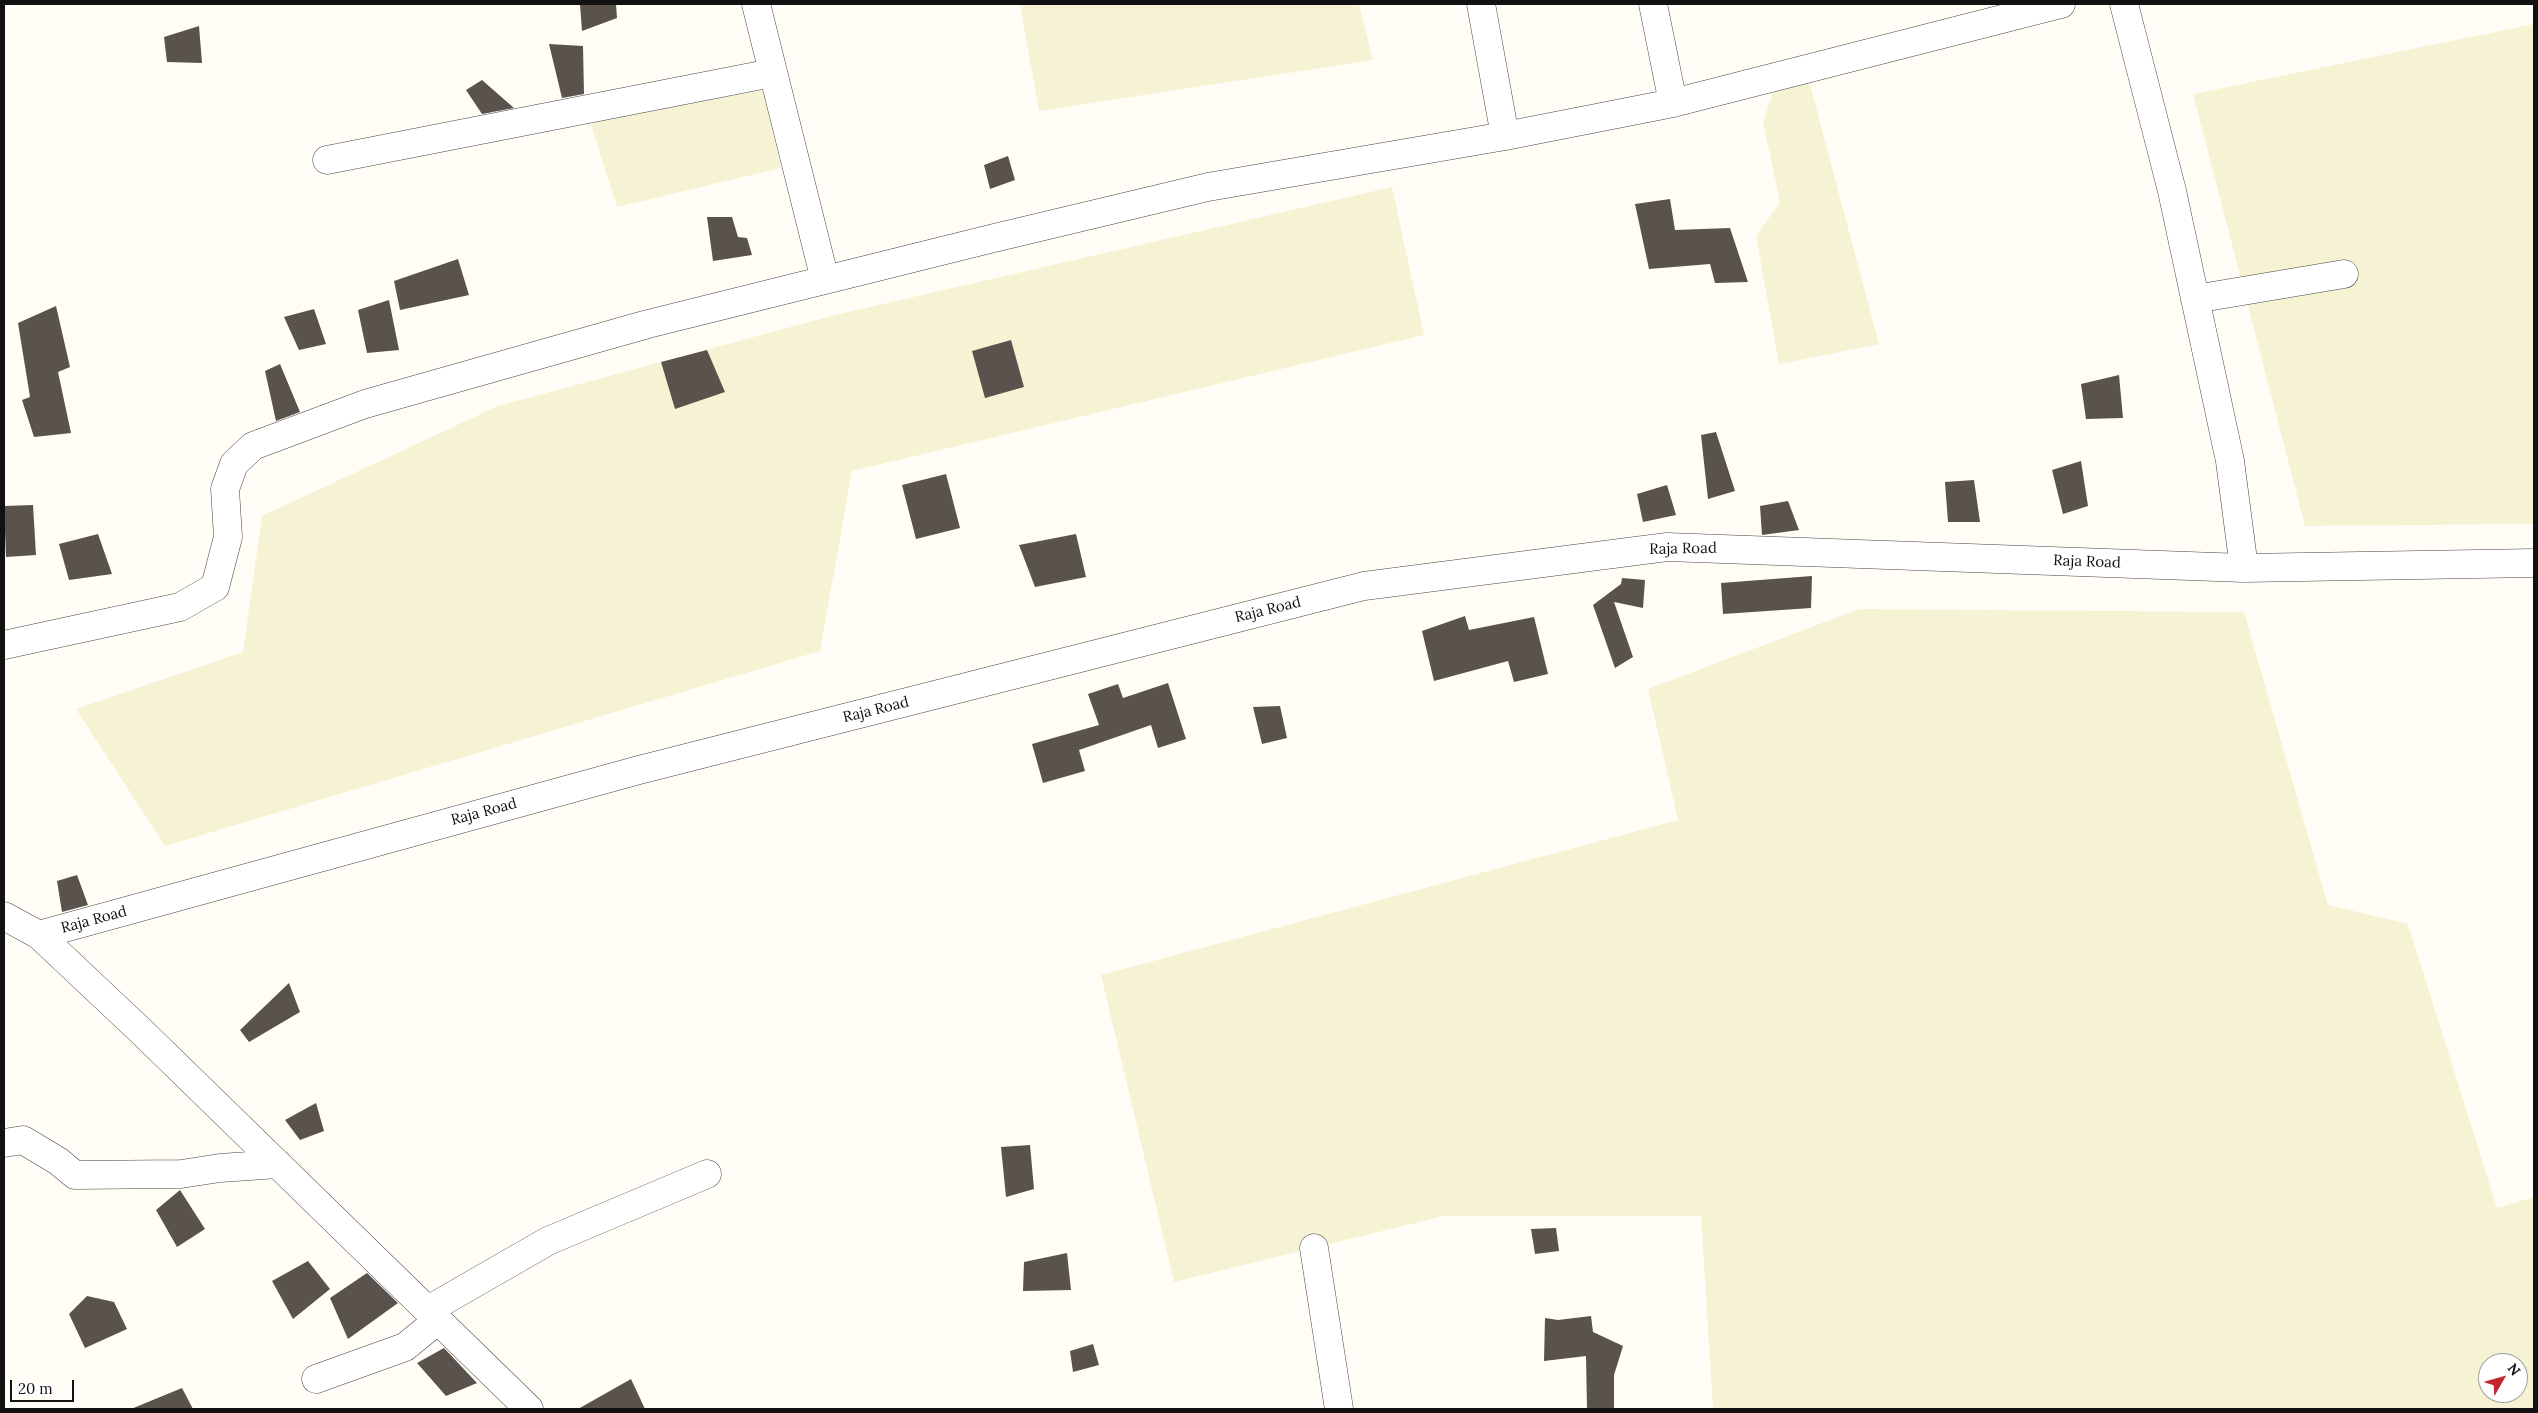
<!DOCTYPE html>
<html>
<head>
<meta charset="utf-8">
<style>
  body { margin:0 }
  #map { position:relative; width:2538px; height:1413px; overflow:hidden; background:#fffdf5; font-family:Lora,serif }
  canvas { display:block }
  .frame { position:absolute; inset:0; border:5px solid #111; pointer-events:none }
  .north { position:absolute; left:2478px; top:1353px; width:50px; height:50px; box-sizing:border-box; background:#fff; border:1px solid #a0a0a0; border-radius:50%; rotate:52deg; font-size:14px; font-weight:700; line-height:20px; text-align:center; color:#111 }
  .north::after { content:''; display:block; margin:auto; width:18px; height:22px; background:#c4262e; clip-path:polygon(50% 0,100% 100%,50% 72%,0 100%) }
  .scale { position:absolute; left:10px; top:1380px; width:64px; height:22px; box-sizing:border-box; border:2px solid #111; border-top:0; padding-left:6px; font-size:15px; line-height:18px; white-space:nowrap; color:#111; -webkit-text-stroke:4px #fff; paint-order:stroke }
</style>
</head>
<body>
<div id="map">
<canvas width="2538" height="1413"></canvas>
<div class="frame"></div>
<div class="north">N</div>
<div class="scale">20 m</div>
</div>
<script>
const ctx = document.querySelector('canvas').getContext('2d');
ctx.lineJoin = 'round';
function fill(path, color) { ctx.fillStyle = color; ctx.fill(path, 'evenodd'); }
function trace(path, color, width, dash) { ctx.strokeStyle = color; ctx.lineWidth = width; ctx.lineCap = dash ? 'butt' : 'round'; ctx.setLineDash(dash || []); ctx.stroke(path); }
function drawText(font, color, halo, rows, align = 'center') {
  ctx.font = font + ' Lora,serif'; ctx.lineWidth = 5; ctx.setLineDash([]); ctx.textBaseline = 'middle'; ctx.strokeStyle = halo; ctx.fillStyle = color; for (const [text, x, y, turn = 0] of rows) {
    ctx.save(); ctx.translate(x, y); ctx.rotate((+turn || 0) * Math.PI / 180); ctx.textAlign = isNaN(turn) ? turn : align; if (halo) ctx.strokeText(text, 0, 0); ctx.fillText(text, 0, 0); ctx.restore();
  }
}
fill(new Path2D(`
  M 1020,4 L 1359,4 L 1373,60 L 1039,111 Z
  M 2534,24 L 2534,524 L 2305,526 L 2193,94 Z
  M 1809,81 L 1879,344 L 1779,364 L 1756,236 L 1780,202 L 1763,123 L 1774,89 Z
  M 763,90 L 781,168 L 617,207 L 590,122 Z
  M 1392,187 L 1424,335 L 852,471 L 820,651 L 165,846 L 76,709 L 243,652 L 262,516 L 498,406 L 835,315 Z
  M 1859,609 L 2244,612 L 2328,905 L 2408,924 L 2497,1208 L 2534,1197 L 2534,1409 L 1713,1409 L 1701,1216 L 1444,1216 L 1174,1282 L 1101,975 L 1678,820 L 1648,689 ZM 2488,1363 L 2518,1363 L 2518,1393 L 2488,1393 Z`), '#f6f3d4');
fill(new Path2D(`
  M 580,4 L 616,4 L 617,18 L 582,31 Z
  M 199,26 L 202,63 L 167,62 L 164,37 Z
  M 549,44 L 583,46 L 584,94 L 562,98 Z
  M 482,80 L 514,108 L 482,114 L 466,90 Z
  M 1008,156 L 1015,180 L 990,189 L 984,165 Z
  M 1670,199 L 1675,230 L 1730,228 L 1748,282 L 1715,283 L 1710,264 L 1649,269 L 1635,204 Z
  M 707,217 L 732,217 L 738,237 L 747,238 L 752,255 L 713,261 Z
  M 458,259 L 469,295 L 400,310 L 394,281 Z
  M 389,300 L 399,350 L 367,353 L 358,310 Z
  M 56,306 L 70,367 L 58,372 L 71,433 L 34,437 L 22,400 L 30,397 L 18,323 Z
  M 314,309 L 326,344 L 299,350 L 284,317 Z
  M 1011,340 L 1024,387 L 985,398 L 972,351 Z
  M 707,350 L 725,392 L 675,409 L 661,362 Z
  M 280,364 L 300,412 L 276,421 L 265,371 Z
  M 2119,375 L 2123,418 L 2086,419 L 2081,384 Z
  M 1716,432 L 1735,491 L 1708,499 L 1701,435 Z
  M 2081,461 L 2088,506 L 2063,514 L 2052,470 Z
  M 946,474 L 960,528 L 916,539 L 902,485 Z
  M 1974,480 L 1980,522 L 1948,522 L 1945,482 Z
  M 1667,485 L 1676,515 L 1643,522 L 1637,494 Z
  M 1788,501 L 1799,530 L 1762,535 L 1760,506 Z
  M 33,505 L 36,555 L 6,557 L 4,506 Z
  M 98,534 L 112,574 L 69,580 L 59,544 Z
  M 1076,534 L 1086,577 L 1035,587 L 1019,545 Z
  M 1812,576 L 1811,608 L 1723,614 L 1721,583 Z
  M 1622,578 L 1645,580 L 1643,608 L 1614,602 L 1633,657 L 1615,668 L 1593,605 L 1621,584 Z
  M 1465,616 L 1469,630 L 1534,617 L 1548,674 L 1514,682 L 1508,661 L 1434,681 L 1422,631 Z
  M 1168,683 L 1186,739 L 1158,748 L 1151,725 L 1079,750 L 1085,771 L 1043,783 L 1032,744 L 1099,725 L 1088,694 L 1118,684 L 1123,698 Z
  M 1280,706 L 1287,738 L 1262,744 L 1253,707 Z
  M 77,875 L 88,905 L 62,912 L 57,881 Z
  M 289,983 L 300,1012 L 249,1042 L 240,1030 Z
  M 316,1103 L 324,1131 L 300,1140 L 285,1120 Z
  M 1030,1145 L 1034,1189 L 1006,1197 L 1001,1147 Z
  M 180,1190 L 205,1229 L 177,1247 L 156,1210 Z
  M 1556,1228 L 1559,1251 L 1535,1254 L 1531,1229 Z
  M 1067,1253 L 1071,1290 L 1023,1291 L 1024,1262 Z
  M 308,1261 L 330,1289 L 293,1319 L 272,1281 Z
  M 367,1273 L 398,1303 L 348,1339 L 330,1298 Z
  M 87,1296 L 114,1302 L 127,1329 L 85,1348 L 69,1314 Z
  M 1591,1316 L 1593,1332 L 1623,1346 L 1614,1375 L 1614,1409 L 1587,1409 L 1586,1356 L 1544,1361 L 1545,1318 L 1558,1320 Z
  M 1093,1344 L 1099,1365 L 1073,1372 L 1070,1351 Z
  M 444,1348 L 477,1383 L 446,1396 L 417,1363 Z
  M 631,1379 L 645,1409 L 578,1409 Z
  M 182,1388 L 193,1409 L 131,1409 Z`), '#5a524d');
const minor = new Path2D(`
  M 756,4 L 825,280
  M 1481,4 L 1505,136
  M 1653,4 L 1673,103
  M 2124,4 L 2172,191 L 2230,461 L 2244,568
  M 327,160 L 772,73
  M 2195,299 L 2344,274
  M 4,645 L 180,607 L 215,587 L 228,537 L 225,489 L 234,464 L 253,446 L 365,404 L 648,324 L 990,239 L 1208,187 L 1505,136 L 1673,103 L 2061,4
  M 4,916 L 39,935 L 142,1032 L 529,1409
  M 39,935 L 639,770 L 1364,586 L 1667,547 L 2244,568 L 2534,563
  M 4,1143 L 23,1140 L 58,1161 L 75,1175 L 181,1174 L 220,1168 L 278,1164
  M 1314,1248 L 1339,1409
  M 428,1310 L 548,1241 L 707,1174
  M 316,1379 L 405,1347 L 438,1320`);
trace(minor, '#444', 29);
trace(minor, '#fff', 28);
drawText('15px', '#111', '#fff', [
  ["Raja Road",1683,549,-1],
  ["Raja Road",2087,562,2],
  ["Raja Road",1268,610,-14],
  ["Raja Road",876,710,-14],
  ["Raja Road",484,812,-15],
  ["Raja Road",94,920,-15]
]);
</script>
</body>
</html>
